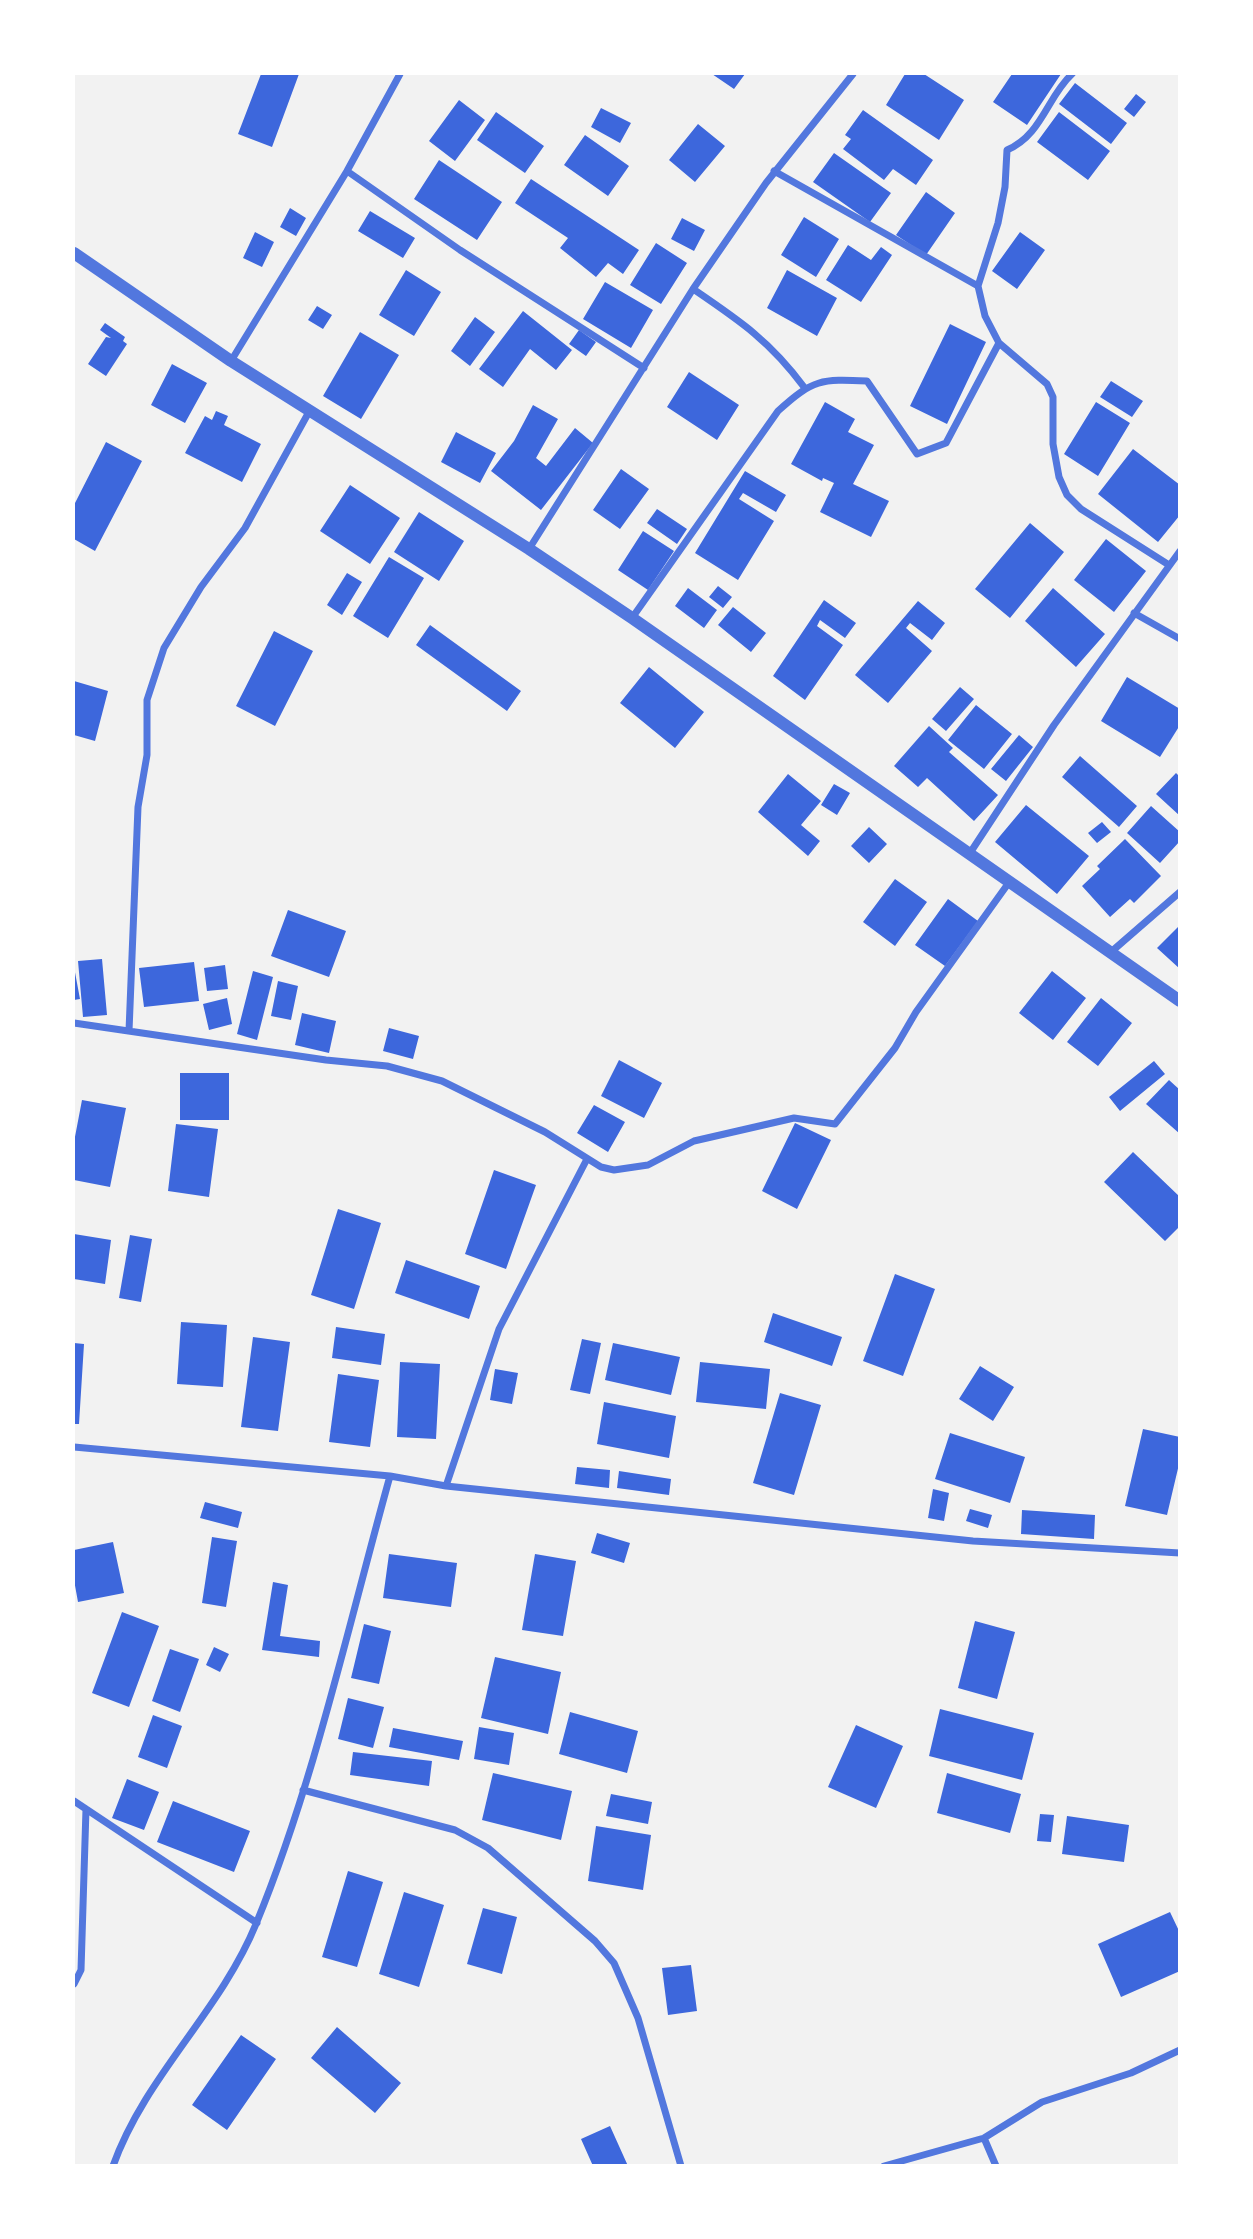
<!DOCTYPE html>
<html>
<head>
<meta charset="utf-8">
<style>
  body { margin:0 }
  #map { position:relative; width:1253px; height:2239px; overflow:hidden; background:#f2f2f2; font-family:"Space Grotesk",sans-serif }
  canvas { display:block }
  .frame { position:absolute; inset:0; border:75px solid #fff; pointer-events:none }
</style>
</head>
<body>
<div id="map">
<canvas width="1253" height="2239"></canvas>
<div class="frame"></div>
</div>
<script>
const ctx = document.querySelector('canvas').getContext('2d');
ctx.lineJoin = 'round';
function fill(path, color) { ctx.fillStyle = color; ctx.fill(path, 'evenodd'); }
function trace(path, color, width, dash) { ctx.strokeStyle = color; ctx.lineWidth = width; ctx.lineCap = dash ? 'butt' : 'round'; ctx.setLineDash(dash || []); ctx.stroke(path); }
fill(new Path2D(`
  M 261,74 L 299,74 L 272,147 L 238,134 Z
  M 712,74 L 745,74 L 734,89 Z
  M 905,74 L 924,74 L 964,100 L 939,140 L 886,105 Z
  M 1012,74 L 1061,74 L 1027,125 L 993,102 Z
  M 1075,83 L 1127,123 L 1111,144 L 1059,104 Z
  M 1136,94 L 1146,102 L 1134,117 L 1124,109 Z
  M 459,100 L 485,120 L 455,161 L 429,141 Z
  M 601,108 L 631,123 L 620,143 L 591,127 Z
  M 863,110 L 933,160 L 916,185 L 893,169 L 884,180 L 843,149 L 851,139 L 845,135 Z
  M 496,112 L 544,146 L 525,173 L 477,140 Z
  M 1059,112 L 1110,151 L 1088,180 L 1037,142 Z
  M 698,124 L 725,146 L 695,182 L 669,160 Z
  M 585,135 L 629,166 L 608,196 L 564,165 Z
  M 834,153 L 891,193 L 870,222 L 813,182 Z
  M 439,160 L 502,202 L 477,240 L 414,199 Z
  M 531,179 L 639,250 L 623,274 L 608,263 L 596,277 L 560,248 L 568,238 L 515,203 Z
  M 926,192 L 955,213 L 926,255 L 896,235 Z
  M 290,208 L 306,218 L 296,236 L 280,227 Z
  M 370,211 L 415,238 L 403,258 L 358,231 Z
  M 804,217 L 839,239 L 816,277 L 781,255 Z
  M 682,218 L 705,230 L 694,251 L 671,239 Z
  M 255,232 L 274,242 L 262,267 L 243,258 Z
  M 1020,232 L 1045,250 L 1017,289 L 992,271 Z
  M 656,243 L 687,263 L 661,304 L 630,285 Z
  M 848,245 L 871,260 L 881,247 L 892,255 L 861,302 L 826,280 Z
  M 406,270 L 441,292 L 414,336 L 379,315 Z
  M 787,270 L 837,298 L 817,336 L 767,308 Z
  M 605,282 L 653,310 L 631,348 L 583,319 Z
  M 317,306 L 332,315 L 323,329 L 308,320 Z
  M 523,311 L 572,350 L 556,370 L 530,349 L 503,387 L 479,369 Z
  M 475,317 L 495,332 L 470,366 L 451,351 Z
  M 105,323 L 125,337 L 123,341 L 127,344 L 106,376 L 88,364 L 106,337 L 111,338 L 100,330 Z
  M 950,324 L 986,342 L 947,424 L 910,406 Z
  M 579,330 L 596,342 L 586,356 L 569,344 Z
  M 360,332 L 399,355 L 361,419 L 323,396 Z
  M 172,364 L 207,383 L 185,423 L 151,405 Z
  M 689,372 L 739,405 L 717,440 L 667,407 Z
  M 1111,381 L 1143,401 L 1132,417 L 1100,397 Z
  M 825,402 L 855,419 L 848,432 L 874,445 L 853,484 L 889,501 L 871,537 L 820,512 L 834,483 L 823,478 L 822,481 L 791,464 Z
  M 1096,402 L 1130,423 L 1098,476 L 1064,454 Z
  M 533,405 L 558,419 L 536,458 L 546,466 L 575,428 L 593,443 L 541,510 L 491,471 L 514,441 Z
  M 216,411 L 228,416 L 224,425 L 261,444 L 242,482 L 185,453 L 205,416 L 212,420 Z
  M 456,432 L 496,453 L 480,483 L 441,462 Z
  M 106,442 L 142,461 L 95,551 L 74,539 L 74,505 Z
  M 1133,449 L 1180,485 L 1180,515 L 1158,542 L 1098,494 Z
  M 621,469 L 649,489 L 620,529 L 593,510 Z
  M 745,471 L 786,495 L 776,512 L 743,493 L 739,499 L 774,521 L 738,580 L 695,553 Z
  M 350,485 L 400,518 L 370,564 L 320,531 Z
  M 657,509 L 687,529 L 677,544 L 647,523 Z
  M 419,512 L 464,541 L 439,581 L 394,552 Z
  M 1030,523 L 1064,552 L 1010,618 L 975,589 Z
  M 643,531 L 674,551 L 648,590 L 618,570 Z
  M 1106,539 L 1146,571 L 1114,612 L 1074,580 Z
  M 389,557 L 424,578 L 388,638 L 353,616 Z
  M 347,573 L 362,582 L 342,615 L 327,605 Z
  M 718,586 L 732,597 L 723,608 L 709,597 Z
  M 688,588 L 717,610 L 704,628 L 675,606 Z
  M 1053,588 L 1105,634 L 1076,667 L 1025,621 Z
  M 824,600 L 856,623 L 845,638 L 820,620 L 817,626 L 843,645 L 805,700 L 773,676 Z
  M 918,601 L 945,623 L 932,640 L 910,623 L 906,628 L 932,651 L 888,703 L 855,675 Z
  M 733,607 L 766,633 L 751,652 L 718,625 Z
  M 430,625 L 521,691 L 507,711 L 416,645 Z
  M 274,631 L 313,651 L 275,726 L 236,706 Z
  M 649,667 L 704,712 L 675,748 L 620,703 Z
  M 1127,677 L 1180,709 L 1180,725 L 1160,757 L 1101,721 Z
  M 74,681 L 108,691 L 95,741 L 74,735 Z
  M 960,687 L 974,699 L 946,731 L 932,719 Z
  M 976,705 L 1012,734 L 984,769 L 948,740 Z
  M 929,726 L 953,748 L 949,752 L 998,795 L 974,821 L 927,778 L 918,787 L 894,766 Z
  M 1019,735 L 1033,747 L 1006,781 L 991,769 Z
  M 1080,756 L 1137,806 L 1119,827 L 1062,777 Z
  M 1176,773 L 1180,777 L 1180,816 L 1156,794 Z
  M 788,774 L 821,801 L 801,825 L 820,841 L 808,856 L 758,812 Z
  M 834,784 L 850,793 L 837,815 L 821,805 Z
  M 1026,805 L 1089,856 L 1057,894 L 995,842 Z
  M 1151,806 L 1180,832 L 1180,841 L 1160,863 L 1127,833 Z
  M 1102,822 L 1111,832 L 1097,843 L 1088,833 Z
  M 869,827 L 887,844 L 869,863 L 851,846 Z
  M 1125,839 L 1161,876 L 1134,903 L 1130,899 L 1110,917 L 1082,886 L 1100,869 L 1097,866 Z
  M 895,879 L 927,902 L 895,946 L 863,922 Z
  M 948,899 L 978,921 L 945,966 L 915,945 Z
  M 288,910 L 346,931 L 329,977 L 271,956 Z
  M 1180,925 L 1180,969 L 1157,948 Z
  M 102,959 L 107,1015 L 83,1017 L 78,961 Z
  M 194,962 L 199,1001 L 144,1007 L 139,968 Z
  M 225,965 L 228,989 L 207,991 L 204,968 Z
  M 74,967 L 80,999 L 74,1000 Z
  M 253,971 L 273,977 L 257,1040 L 237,1034 Z
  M 1052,971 L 1086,998 L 1053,1040 L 1019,1013 Z
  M 278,981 L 298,986 L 291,1020 L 271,1016 Z
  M 227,998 L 232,1024 L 209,1030 L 203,1004 Z
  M 1101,998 L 1132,1023 L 1098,1066 L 1067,1042 Z
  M 302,1013 L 336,1021 L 329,1053 L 295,1045 Z
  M 389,1028 L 419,1036 L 413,1059 L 383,1051 Z
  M 619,1060 L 662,1083 L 644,1118 L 601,1096 Z
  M 1154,1061 L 1165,1074 L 1120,1111 L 1109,1097 Z
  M 180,1073 L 229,1073 L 229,1120 L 180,1120 Z
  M 1169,1080 L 1180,1090 L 1180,1134 L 1146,1104 Z
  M 82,1100 L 126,1108 L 110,1187 L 74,1180 L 74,1142 Z
  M 594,1105 L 625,1122 L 608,1152 L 577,1133 Z
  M 795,1123 L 831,1140 L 797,1209 L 762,1191 Z
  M 176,1124 L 218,1129 L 209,1197 L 168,1191 Z
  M 1133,1152 L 1180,1197 L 1180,1226 L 1165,1241 L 1104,1182 Z
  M 494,1170 L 536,1185 L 506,1269 L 465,1254 Z
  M 338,1209 L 381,1223 L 354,1309 L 311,1295 Z
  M 74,1234 L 111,1240 L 105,1284 L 74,1279 Z
  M 130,1235 L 152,1239 L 141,1302 L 119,1298 Z
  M 406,1260 L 480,1286 L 469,1319 L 395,1293 Z
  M 895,1274 L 935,1289 L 903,1376 L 863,1361 Z
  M 773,1313 L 842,1337 L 832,1366 L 764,1342 Z
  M 181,1322 L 227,1325 L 223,1387 L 177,1384 Z
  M 336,1327 L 385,1334 L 381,1365 L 332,1358 Z
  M 253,1337 L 290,1342 L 278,1431 L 241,1427 Z
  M 582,1339 L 601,1343 L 590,1394 L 570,1390 Z
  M 74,1343 L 84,1344 L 79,1424 L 74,1424 Z
  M 613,1343 L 680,1357 L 671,1395 L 605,1380 Z
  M 400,1362 L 440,1364 L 436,1439 L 397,1437 Z
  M 700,1362 L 770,1369 L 766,1409 L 696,1402 Z
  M 980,1366 L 1014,1387 L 993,1421 L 959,1399 Z
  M 495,1369 L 518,1373 L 512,1404 L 490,1400 Z
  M 338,1374 L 379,1380 L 370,1447 L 329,1442 Z
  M 780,1393 L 821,1405 L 794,1495 L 753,1483 Z
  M 604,1402 L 676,1416 L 669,1458 L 597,1444 Z
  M 1143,1429 L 1180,1437 L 1180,1460 L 1167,1515 L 1125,1506 Z
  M 950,1433 L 1025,1457 L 1010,1503 L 935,1479 Z
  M 577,1467 L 610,1470 L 609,1488 L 575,1484 Z
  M 619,1471 L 671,1479 L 669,1495 L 617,1488 Z
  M 933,1489 L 949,1493 L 944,1521 L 928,1518 Z
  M 205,1502 L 242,1512 L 238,1528 L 200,1518 Z
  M 970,1509 L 992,1515 L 988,1528 L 966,1521 Z
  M 1022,1510 L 1095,1515 L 1094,1539 L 1021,1534 Z
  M 597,1533 L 630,1543 L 624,1563 L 591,1553 Z
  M 212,1537 L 237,1541 L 226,1607 L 202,1603 Z
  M 113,1542 L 124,1593 L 78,1602 L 74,1580 L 74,1550 Z
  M 389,1554 L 457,1563 L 451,1607 L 383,1598 Z
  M 535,1554 L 576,1561 L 563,1636 L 522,1630 Z
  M 273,1582 L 288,1585 L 280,1636 L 320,1641 L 319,1657 L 262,1650 Z
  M 122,1612 L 159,1626 L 129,1707 L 92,1693 Z
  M 975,1621 L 1015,1632 L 997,1699 L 958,1688 Z
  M 364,1624 L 391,1631 L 379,1684 L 351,1678 Z
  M 214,1647 L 229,1654 L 220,1672 L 206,1665 Z
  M 170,1649 L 199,1659 L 180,1712 L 152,1701 Z
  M 495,1657 L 561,1672 L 548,1734 L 481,1718 Z
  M 348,1698 L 384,1707 L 373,1748 L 338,1739 Z
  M 940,1709 L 1034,1733 L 1022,1780 L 929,1756 Z
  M 570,1712 L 638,1731 L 627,1773 L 559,1754 Z
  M 153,1715 L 182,1726 L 167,1768 L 138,1757 Z
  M 856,1725 L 903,1746 L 876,1808 L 828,1787 Z
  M 479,1727 L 514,1733 L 509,1765 L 474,1759 Z
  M 393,1728 L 463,1741 L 459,1760 L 389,1747 Z
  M 353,1752 L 432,1761 L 429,1786 L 350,1775 Z
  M 493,1773 L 572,1791 L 561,1840 L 482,1820 Z
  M 947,1773 L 1021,1794 L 1010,1833 L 937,1813 Z
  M 127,1779 L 159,1792 L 144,1830 L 112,1818 Z
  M 611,1794 L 652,1802 L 648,1824 L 606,1816 Z
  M 173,1801 L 250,1831 L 234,1872 L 157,1842 Z
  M 1040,1814 L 1054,1815 L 1051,1842 L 1037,1841 Z
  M 1067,1816 L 1129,1825 L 1124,1862 L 1062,1854 Z
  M 596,1826 L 651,1835 L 643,1890 L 588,1881 Z
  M 348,1871 L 383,1882 L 357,1967 L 322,1957 Z
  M 404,1892 L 444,1905 L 419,1987 L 379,1974 Z
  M 483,1908 L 517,1917 L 502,1974 L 467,1964 Z
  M 1170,1912 L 1180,1933 L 1180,1971 L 1121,1997 L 1098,1944 Z
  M 691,1965 L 697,2011 L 668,2015 L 662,1968 Z
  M 337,2027 L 401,2083 L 375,2113 L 311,2058 Z
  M 241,2035 L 276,2059 L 227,2130 L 192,2105 Z
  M 610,2126 L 628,2166 L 593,2166 L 581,2139 Z`), '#3d67dc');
trace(new Path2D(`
  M 1072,74 C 1047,97 1042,135 1007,150 L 1005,187 L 998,223 L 978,286 L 985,316 L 999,343 L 1047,384 L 1053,397 L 1053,444 L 1059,477 L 1067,495 L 1081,509 L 1169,565
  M 347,171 L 460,250 L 644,368
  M 774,171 L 978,286
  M 693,289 C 740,321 770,341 804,387
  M 231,361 L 347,171 L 400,74
  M 529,549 L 693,289 L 766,183 L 853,74
  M 1134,613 L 1180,639
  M 632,618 L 778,411 C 813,379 821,379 867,381 L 917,454 L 946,443 L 999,343
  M 970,853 L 1054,725 L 1180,551
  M 1111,952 L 1180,892
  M 74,1023 L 326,1060 L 387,1066 L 442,1081 L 545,1132 L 601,1167 L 614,1170 L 648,1165 L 694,1141 L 794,1118 L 835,1124 L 895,1048 L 916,1012 L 1010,881
  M 129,1031 L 138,807 L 147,755 L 147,700 L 164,648 L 201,587 L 245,528 L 310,410
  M 74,1447 L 390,1476 L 446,1486 L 973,1541 L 1180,1553
  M 446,1486 L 499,1329 L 587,1159
  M 303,1790 L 455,1830 L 488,1848 L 595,1941 L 614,1963 L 638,2018 L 681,2166
  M 74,1801 L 257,1923
  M 74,1984 L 81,1970 L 86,1809
  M 984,2138 L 996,2166
  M 113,2166 C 145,2076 220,2012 256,1924 C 314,1783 349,1623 390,1476
  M 884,2166 L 984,2138 L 1042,2102 L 1131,2073 L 1180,2050`), '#5277de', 7);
trace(new Path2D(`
  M 74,253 L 231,361 L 529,549 L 632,618 L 1180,1001`), '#5277de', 12);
</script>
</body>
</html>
